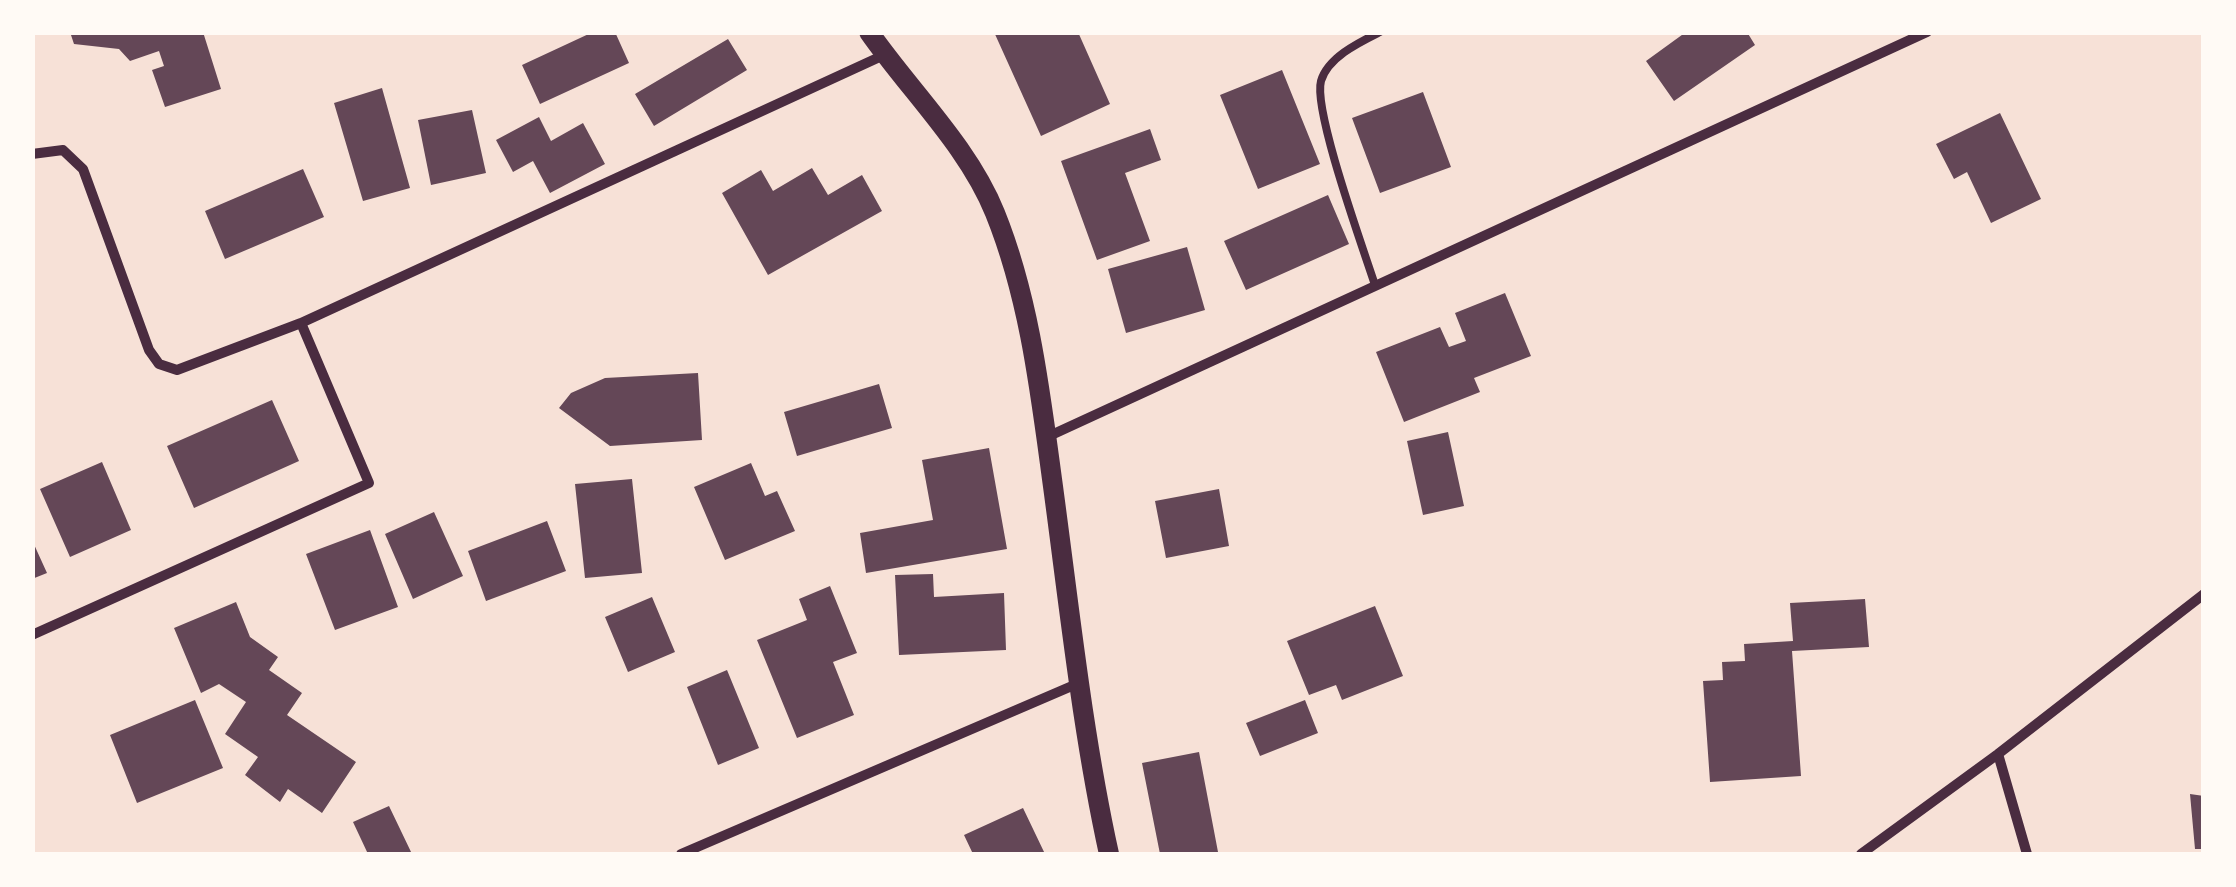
<!DOCTYPE html>
<html>
<head>
<meta charset="utf-8">
<style>
  body { margin:0 }
  #map { position:relative; width:2236px; height:887px; overflow:hidden; background:#f7e1d7; font-family:Ubuntu,sans-serif }
  canvas { display:block }
  .frame { position:absolute; inset:0; border:35px solid #fffaf5; pointer-events:none }
</style>
</head>
<body>
<div id="map">
<canvas width="2236" height="887"></canvas>
<div class="frame"></div>
</div>
<script>
const ctx = document.querySelector('canvas').getContext('2d');
ctx.lineJoin = 'round';
function fill(path, color) { ctx.fillStyle = color; ctx.fill(path, 'evenodd'); }
function trace(path, color, width, dash) { ctx.strokeStyle = color; ctx.lineWidth = width; ctx.lineCap = dash ? 'butt' : 'round'; ctx.setLineDash(dash || []); ctx.stroke(path); }
fill(new Path2D(`
  M 70,32 L 203,32 L 221,89 L 165,107 L 152,70 L 164,66 L 159,51 L 130,61 L 119,49 L 74,44 Z
  M 593,32 L 615,32 L 629,63 L 540,104 L 522,65 Z
  M 994,32 L 1078,32 L 1110,104 L 1041,136 Z
  M 1686,32 L 1747,32 L 1755,45 L 1674,101 L 1646,61 Z
  M 728,39 L 747,70 L 654,126 L 635,94 Z
  M 1282,70 L 1320,164 L 1258,189 L 1220,95 Z
  M 382,88 L 410,188 L 363,201 L 334,103 Z
  M 1423,92 L 1451,167 L 1380,193 L 1352,118 Z
  M 472,110 L 486,173 L 431,185 L 418,120 Z
  M 2000,113 L 2041,199 L 1991,223 L 1967,172 L 1954,179 L 1936,144 Z
  M 539,117 L 551,141 L 583,123 L 605,164 L 550,193 L 533,161 L 513,172 L 496,140 Z
  M 1150,129 L 1161,160 L 1125,173 L 1150,241 L 1097,260 L 1061,161 Z
  M 812,168 L 828,195 L 862,175 L 882,211 L 768,275 L 722,193 L 761,170 L 773,191 Z
  M 303,169 L 324,217 L 225,259 L 205,211 Z
  M 1328,195 L 1349,244 L 1246,290 L 1224,241 Z
  M 1187,247 L 1205,310 L 1126,333 L 1108,269 Z
  M 1505,293 L 1531,356 L 1474,378 L 1480,392 L 1404,422 L 1376,352 L 1440,327 L 1449,347 L 1466,341 L 1455,313 Z
  M 698,373 L 702,440 L 610,446 L 559,408 L 571,393 L 605,378 Z
  M 879,384 L 892,428 L 797,456 L 784,412 Z
  M 272,400 L 299,461 L 194,508 L 167,446 Z
  M 1448,432 L 1464,506 L 1423,515 L 1407,441 Z
  M 989,448 L 1007,549 L 866,573 L 860,533 L 933,520 L 922,460 Z
  M 102,462 L 131,530 L 70,557 L 40,489 Z
  M 751,463 L 765,496 L 777,491 L 795,531 L 725,560 L 694,487 Z
  M 632,479 L 642,573 L 585,578 L 575,484 Z
  M 1219,489 L 1229,546 L 1166,558 L 1155,501 Z
  M 434,512 L 463,576 L 413,599 L 385,534 Z
  M 547,521 L 566,571 L 486,601 L 468,551 Z
  M 370,530 L 398,607 L 335,630 L 306,554 Z
  M 32,540 L 47,573 L 32,579 Z
  M 933,574 L 934,597 L 1004,593 L 1006,650 L 899,655 L 895,575 Z
  M 830,586 L 857,653 L 833,662 L 854,715 L 797,738 L 757,640 L 807,620 L 799,599 Z
  M 652,597 L 675,652 L 628,672 L 605,617 Z
  M 1865,599 L 1869,647 L 1792,651 L 1801,776 L 1710,782 L 1703,681 L 1723,680 L 1722,662 L 1745,661 L 1744,644 L 1793,641 L 1790,603 Z
  M 236,602 L 250,637 L 278,657 L 269,670 L 302,693 L 287,715 L 356,762 L 322,813 L 288,789 L 280,802 L 245,775 L 258,757 L 225,734 L 246,702 L 219,684 L 201,693 L 174,628 Z
  M 1375,606 L 1403,676 L 1342,700 L 1336,685 L 1309,695 L 1287,641 Z
  M 727,670 L 759,748 L 718,765 L 687,687 Z
  M 195,700 L 223,768 L 137,803 L 110,735 Z
  M 1305,700 L 1318,733 L 1260,756 L 1246,723 Z
  M 1199,752 L 1218,852 L 1160,854 L 1142,763 Z
  M 2190,794 L 2204,796 L 2204,849 L 2195,849 Z
  M 389,806 L 412,854 L 368,854 L 353,822 Z
  M 1023,808 L 1045,854 L 973,854 L 964,835 Z`), '#644757');
trace(new Path2D(`
  M 1375,285 C 1363,248 1313,110 1321,81 C 1328,57 1360,42 1380,32`), '#4a2c40', 8);
trace(new Path2D(`
  M 32,154 L 63,150 L 83,169 L 149,350 L 159,364 L 177,370 L 301,323
  M 1047,437 L 1927,32
  M 32,635 L 369,483 L 301,323 L 884,55
  M 1998,754 L 2027,854
  M 681,854 L 1079,683
  M 1861,854 L 1998,754 L 2204,594`), '#4a2c40', 10);
trace(new Path2D(`
  M 869,32 C 910,91 968,146 995,213 C 1029,297 1040,390 1052,479 C 1069,604 1082,731 1109,854`), '#4a2c40', 20);
</script>
</body>
</html>
